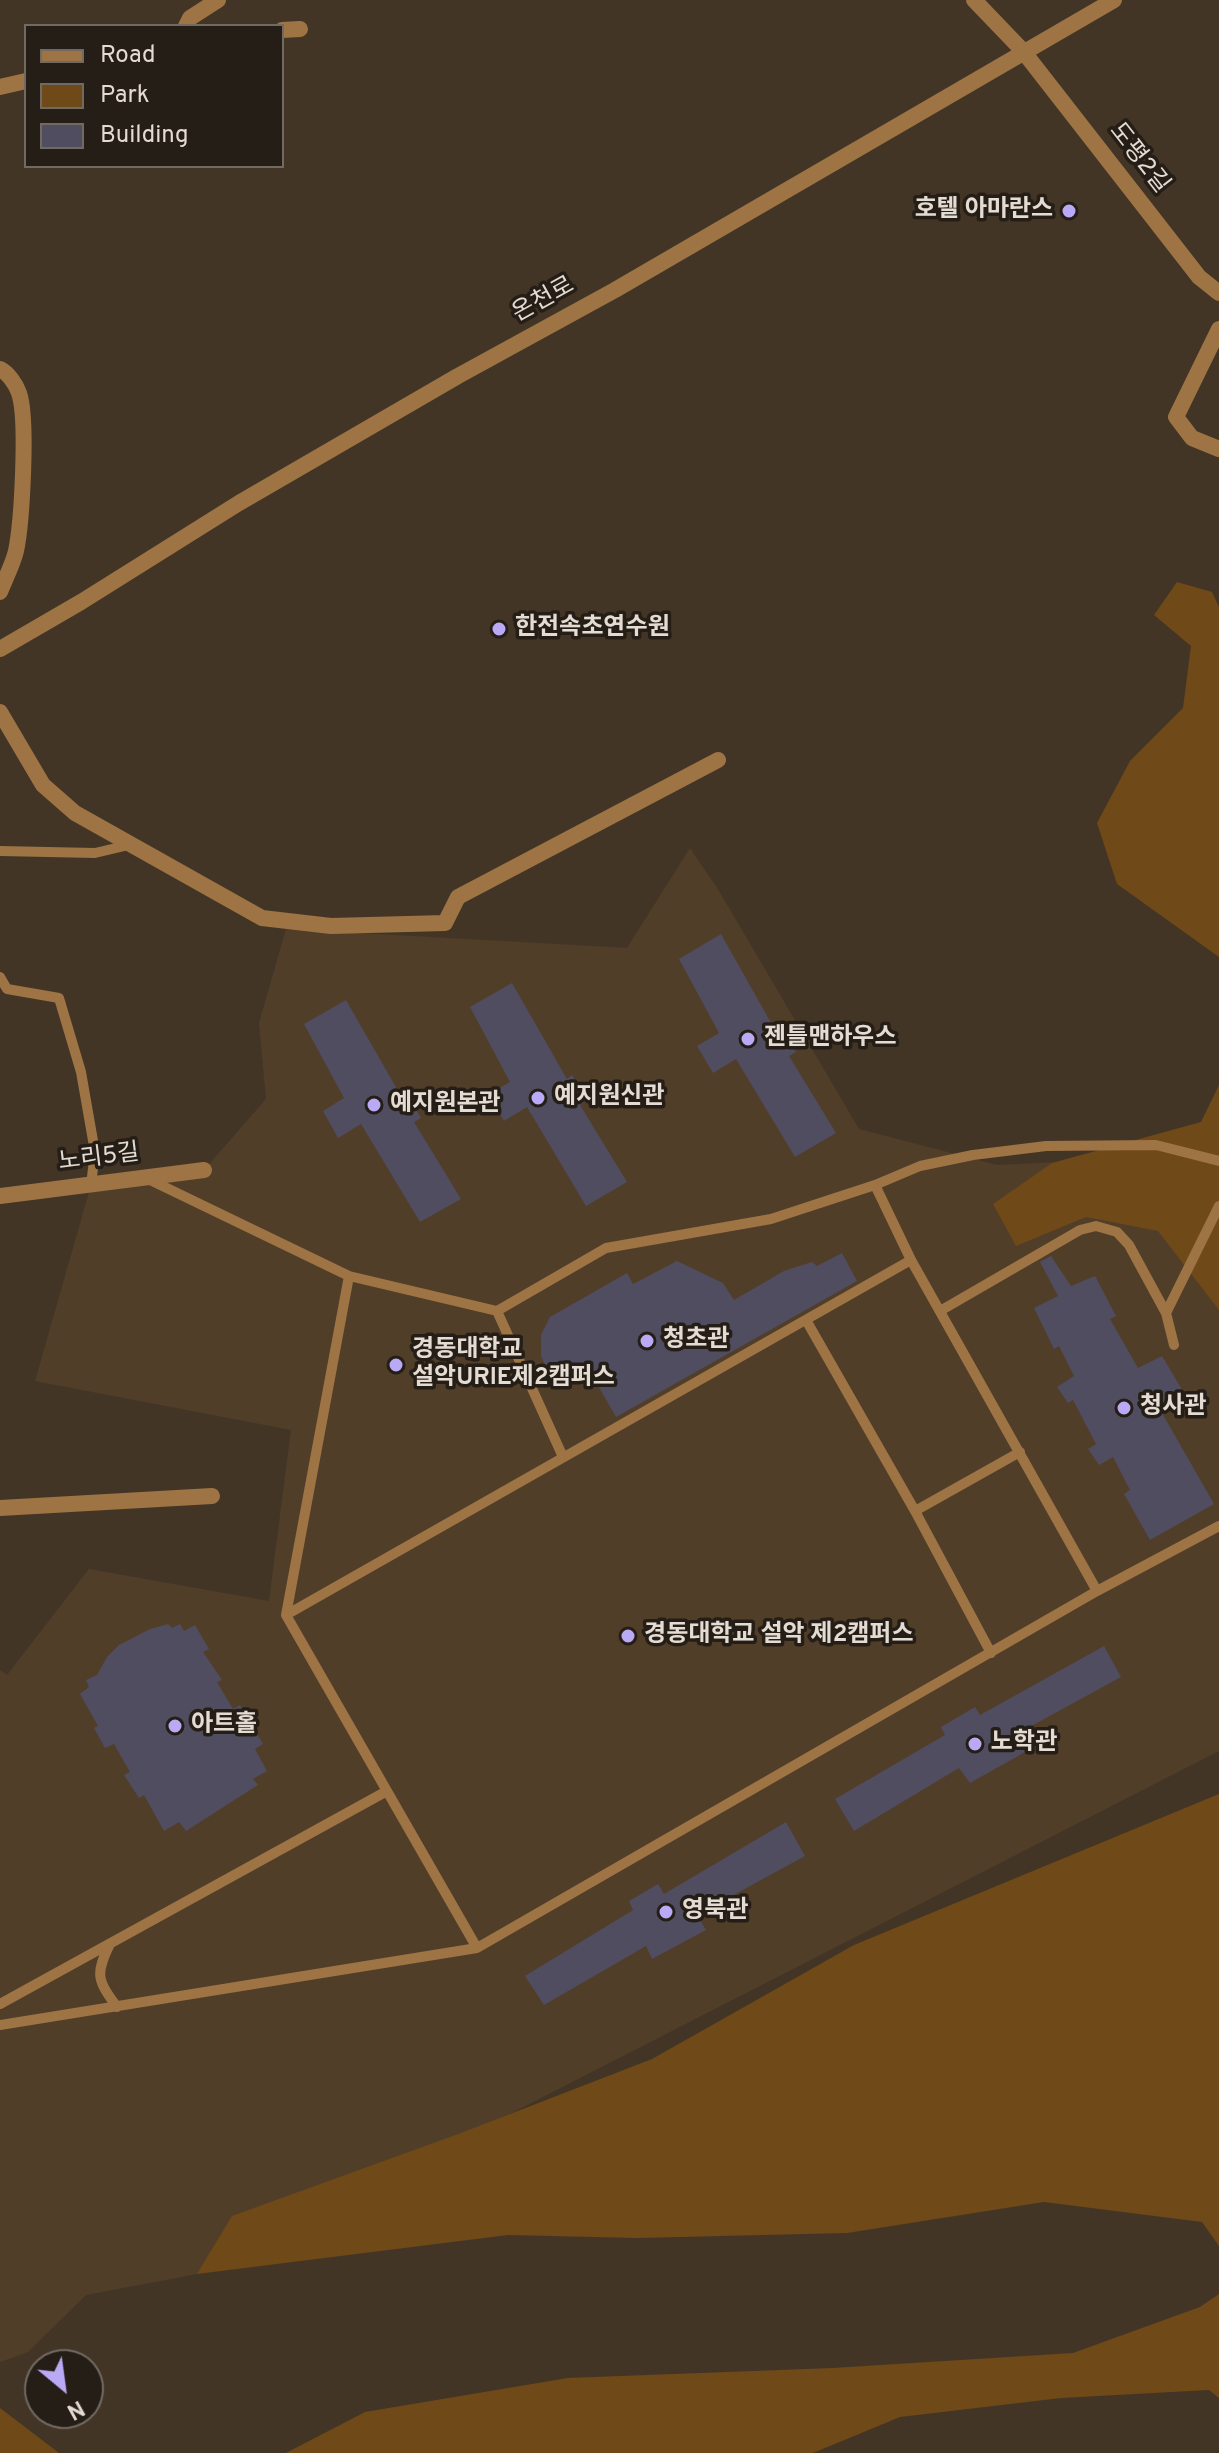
<!DOCTYPE html>
<html>
<head>
<meta charset="utf-8">
<style>
  body { margin:0 }
  #map { position:relative; width:1219px; height:2453px; overflow:hidden; background:#433526; font-family:Overpass,sans-serif }
  canvas { display:block }
  .legend { position:absolute; left:24px; top:24px; width:260px; height:144px; box-sizing:border-box; background:#241e17; border:2px solid #716a62; margin:0; padding:10px 14px; list-style:none; font-size:24px; color:#e4dbd2 }
  .legend li { display:flex; align-items:center; gap:16px; height:40px }
  .legend b { width:40px; border:2px solid #716a62 }
  .north { position:absolute; left:24px; top:2349px; width:80px; height:80px; box-sizing:border-box; background:#241e17; border:2px solid #716a62; border-radius:50%; rotate:151deg; font-size:22px; font-weight:700; line-height:32px; text-align:center; color:#e4dbd2 }
  .north::after { content:''; display:block; margin:auto; width:28px; height:36px; background:#baaaf6; clip-path:polygon(50% 0,100% 100%,50% 72%,0 100%) }
</style>
</head>
<body>
<div id="map">
<canvas width="1219" height="2453"></canvas>
<ul class="legend">
<li><b style="height:10px;background:#9e7445"></b>Road</li>
<li><b style="height:22px;background:#704918"></b>Park</li>
<li><b style="height:22px;background:#504d60"></b>Building</li>
</ul>
<div class="north">N</div>
</div>
<script>
const ctx = document.querySelector('canvas').getContext('2d');
ctx.lineJoin = 'round';
function fill(path, color) { ctx.fillStyle = color; ctx.fill(path, 'evenodd'); }
function trace(path, color, width, dash) { ctx.strokeStyle = color; ctx.lineWidth = width; ctx.lineCap = dash ? 'butt' : 'round'; ctx.setLineDash(dash || []); ctx.stroke(path); }
function drawText(font, color, halo, rows, align = 'center') {
  ctx.font = font + ' Overpass,"Noto Sans KR",sans-serif'; ctx.lineWidth = 7; ctx.setLineDash([]); ctx.textBaseline = 'middle'; ctx.strokeStyle = halo; ctx.fillStyle = color; for (const [text, x, y, turn = 0] of rows) {
    ctx.save(); ctx.translate(x, y); ctx.rotate((+turn || 0) * Math.PI / 180); ctx.textAlign = isNaN(turn) ? turn : align; if (halo) ctx.strokeText(text, 0, 0); ctx.fillText(text, 0, 0); ctx.restore();
  }
}
fill(new Path2D(`
  M 690,848 L 719,891 L 859,1129 L 997,1165 L 1120,1159 L 1219,1176 L 1219,1751 L 197,2274 L 86,2295 L 28,2352 L 0,2362 L 0,1670 L 7,1675 L 89,1569 L 269,1601 L 291,1430 L 35,1381 L 91,1185 L 204,1170 L 266,1099 L 259,1023 L 286,929 L 627,948 Z`), '#513e29');
fill(new Path2D(`
  M 1177,582 L 1212,592 L 1219,607 L 1219,957 L 1117,884 L 1097,823 L 1130,761 L 1183,708 L 1191,646 L 1154,615 Z
  M 1219,1085 L 1219,1310 L 1158,1231 L 1086,1217 L 1016,1246 L 993,1204 L 1052,1163 L 1201,1122 Z
  M 1219,1794 L 1219,2246 L 1202,2222 L 1044,2202 L 847,2233 L 638,2238 L 508,2235 L 197,2274 L 232,2216 L 461,2133 L 652,2059 L 854,1945 Z
  M 1219,2294 L 1219,2398 L 1209,2390 L 1061,2398 L 900,2417 L 813,2453 L 286,2453 L 365,2412 L 568,2378 L 833,2368 L 1073,2353 L 1200,2307 Z
  M 0,2408 L 59,2453 L 0,2453 Z`), '#704918');
fill(new Path2D(`
  M 721,934 L 775,1030 L 781,1027 L 796,1052 L 789,1056 L 836,1133 L 795,1157 L 736,1059 L 713,1073 L 697,1046 L 719,1033 L 679,959 Z
  M 512,983 L 567,1079 L 572,1075 L 587,1101 L 580,1105 L 627,1182 L 586,1206 L 527,1107 L 504,1121 L 489,1094 L 510,1082 L 470,1007 Z
  M 346,1000 L 401,1096 L 406,1092 L 421,1118 L 414,1122 L 461,1199 L 420,1222 L 361,1124 L 338,1138 L 323,1111 L 344,1098 L 304,1024 Z
  M 842,1253 L 857,1281 L 616,1417 L 592,1375 L 565,1377 L 554,1373 L 546,1367 L 541,1356 L 541,1335 L 550,1317 L 627,1273 L 633,1284 L 677,1261 L 723,1283 L 734,1300 L 784,1271 L 812,1262 L 817,1266 Z
  M 1051,1256 L 1071,1286 L 1095,1276 L 1116,1316 L 1110,1319 L 1138,1368 L 1162,1356 L 1187,1398 L 1162,1413 L 1214,1504 L 1150,1540 L 1124,1494 L 1130,1490 L 1113,1457 L 1099,1465 L 1088,1449 L 1096,1444 L 1073,1400 L 1068,1403 L 1057,1387 L 1074,1376 L 1059,1346 L 1054,1349 L 1034,1308 L 1058,1296 L 1040,1262 Z
  M 168,1624 L 172,1628 L 180,1624 L 184,1631 L 195,1625 L 209,1649 L 203,1652 L 222,1680 L 217,1682 L 233,1709 L 240,1705 L 263,1744 L 255,1749 L 267,1771 L 253,1779 L 258,1785 L 186,1831 L 179,1822 L 164,1831 L 144,1795 L 139,1798 L 124,1775 L 130,1772 L 114,1744 L 105,1748 L 94,1728 L 98,1726 L 80,1694 L 89,1687 L 86,1680 L 97,1675 L 107,1657 L 119,1645 L 150,1629 Z
  M 1104,1646 L 1121,1677 L 1015,1735 L 1025,1752 L 970,1783 L 959,1768 L 854,1831 L 835,1799 L 945,1735 L 941,1727 L 975,1707 L 980,1715 Z
  M 786,1822 L 805,1856 L 697,1915 L 706,1930 L 652,1959 L 646,1946 L 544,2005 L 525,1976 L 633,1910 L 629,1901 L 658,1884 L 664,1894 Z`), '#504d60');
trace(new Path2D(`
  M 0,851 L 95,853 L 133,844
  M 0,977 L 7,989 L 59,998 L 81,1072 L 95,1152 L 91,1185
  M 146,1178 L 349,1276 L 497,1311 L 563,1457
  M 875,1185 L 920,1166 L 973,1155 L 1046,1146 L 1156,1145 L 1219,1161
  M 497,1311 L 606,1248 L 771,1219 L 875,1185 L 911,1260
  M 940,1311 L 1080,1230 L 1096,1226 L 1117,1232 L 1129,1245 L 1166,1313 L 1174,1345
  M 1166,1313 L 1219,1206
  M 806,1320 L 915,1511 L 991,1653
  M 915,1511 L 1020,1452
  M 1097,1591 L 911,1260 L 286,1615 L 477,1948 L 1097,1591 L 1219,1526
  M 286,1615 L 349,1276
  M 110,1944 C 95,1974 97,1980 117,2007
  M 0,2004 L 387,1791
  M 0,2025 L 477,1948`), '#9e7445', 10);
trace(new Path2D(`
  M 974,0 L 1023,51 L 1199,277 L 1219,293
  M 186,26 L 190,18 L 218,0
  M 282,30 L 300,29
  M 0,87 L 26,81
  M 1219,329 L 1176,417 L 1192,438 L 1219,449
  M 0,369 C 8,373 16,384 19,393 C 28,419 22,522 16,551 C 13,564 5,579 0,592
  M 0,712 L 43,785 L 75,813 L 262,918 L 331,926 L 445,923 L 458,897 L 718,760
  M 0,1196 L 204,1170
  M 0,1508 L 212,1496`), '#9e7445', 16);
trace(new Path2D(`
  M 0,649 L 81,602 L 239,503 L 458,376 L 615,290 L 1114,0`), '#9e7445', 16);
for (const [x, y, r, color] of [
  [1069,211,8,"#baaaf6"],
  [499,629,8,"#baaaf6"],
  [748,1039,8,"#baaaf6"],
  [538,1098,8,"#baaaf6"],
  [374,1105,8,"#baaaf6"],
  [647,1341,8,"#baaaf6"],
  [396,1365,8,"#baaaf6"],
  [1124,1408,8,"#baaaf6"],
  [628,1636,8,"#baaaf6"],
  [175,1726,8,"#baaaf6"],
  [975,1744,8,"#baaaf6"],
  [666,1912,8,"#baaaf6"]
]) { const dot = new Path2D(); dot.arc(x, y, r, 0, 2 * Math.PI); ctx.fillStyle = color; ctx.fill(dot); trace(dot, '#241e17', 3); }
drawText('24px', '#e4dbd2', '#241e17', [
  ["도평2길",1138,159,52],
  ["온천로",544,301,-29],
  ["노리5길",99,1159,-7]
]);
drawText('bold 24px', '#e4dbd2', '#241e17', [
  ["호텔 아마란스",1053,211,"right"],
  ["한전속초연수원",515,629],
  ["젠틀맨하우스",764,1039],
  ["예지원신관",554,1098],
  ["예지원본관",390,1105],
  ["청초관",663,1341],
  ["경동대학교",412,1351],
  ["설악URIE제2캠퍼스",412,1379],
  ["청사관",1140,1408],
  ["경동대학교 설악 제2캠퍼스",644,1636],
  ["아트홀",191,1726],
  ["노학관",991,1744],
  ["영북관",682,1912]
], 'left');
</script>
</body>
</html>
